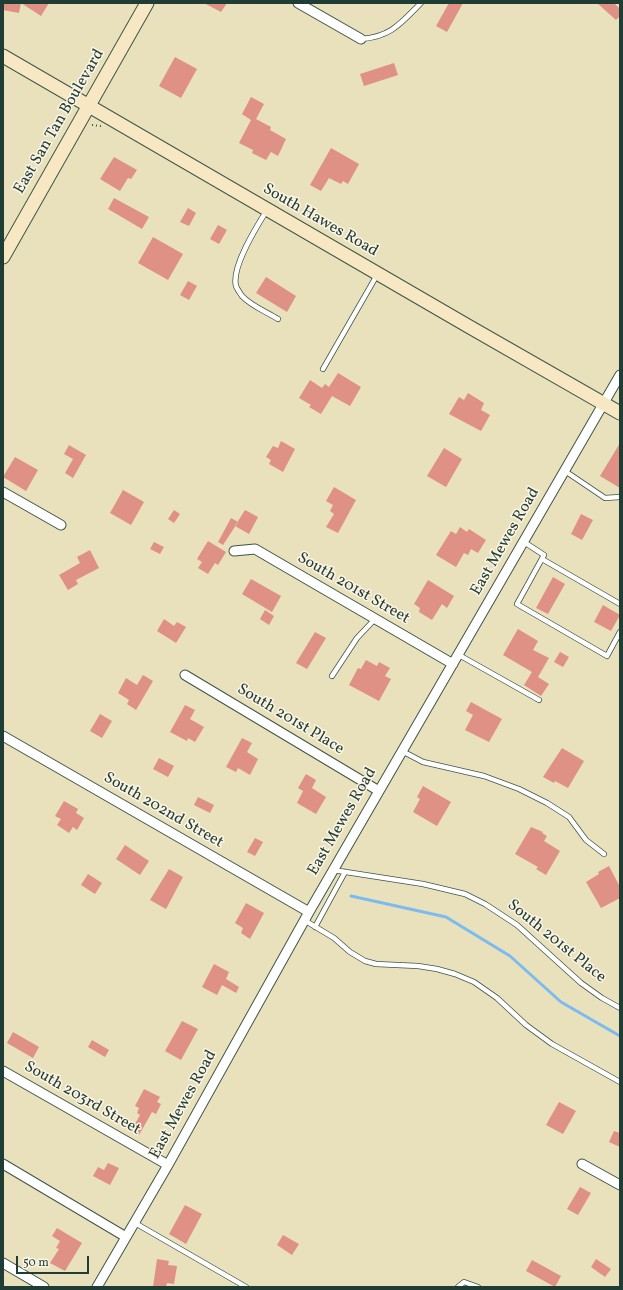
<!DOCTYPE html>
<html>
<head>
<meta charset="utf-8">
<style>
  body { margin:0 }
  #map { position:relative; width:623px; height:1290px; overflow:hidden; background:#e9e1bc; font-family:Vollkorn,serif }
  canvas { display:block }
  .frame { position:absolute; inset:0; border:4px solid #1f3d34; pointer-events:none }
  .scale { position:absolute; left:16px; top:1256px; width:73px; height:18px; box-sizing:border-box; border:2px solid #1f3d34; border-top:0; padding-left:5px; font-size:12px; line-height:14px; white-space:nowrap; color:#1f3d34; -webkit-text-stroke:3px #fcf5e5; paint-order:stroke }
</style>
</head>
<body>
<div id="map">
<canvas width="623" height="1290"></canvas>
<div class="frame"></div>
<div class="scale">50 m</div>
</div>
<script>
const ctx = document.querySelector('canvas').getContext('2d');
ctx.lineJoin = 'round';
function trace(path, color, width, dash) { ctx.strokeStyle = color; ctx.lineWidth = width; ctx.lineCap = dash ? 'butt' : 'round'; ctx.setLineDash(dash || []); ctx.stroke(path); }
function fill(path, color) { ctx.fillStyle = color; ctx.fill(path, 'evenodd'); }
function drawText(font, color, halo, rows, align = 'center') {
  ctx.font = font + ' Vollkorn,serif'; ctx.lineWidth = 3; ctx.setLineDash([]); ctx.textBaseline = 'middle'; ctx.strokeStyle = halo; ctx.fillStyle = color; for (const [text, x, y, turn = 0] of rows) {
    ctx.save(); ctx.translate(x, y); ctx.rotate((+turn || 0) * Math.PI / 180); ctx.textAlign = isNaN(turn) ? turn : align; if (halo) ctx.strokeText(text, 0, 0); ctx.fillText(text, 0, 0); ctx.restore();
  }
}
trace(new Path2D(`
  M 351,896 L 446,917 L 510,956 L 561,1002 L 620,1036`), '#7bbbef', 3);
fill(new Path2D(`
  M 4,3 L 49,3 L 41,16 L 21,3 L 19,13 L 3,10 Z
  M 204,3 L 227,3 L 221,12 Z
  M 449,3 L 463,3 L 447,32 L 436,26 Z
  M 597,3 L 614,3 L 620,9 L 620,16 L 616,20 Z
  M 175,57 L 197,69 L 181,98 L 159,86 Z
  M 394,63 L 398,75 L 364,86 L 360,74 Z
  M 251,97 L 264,104 L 256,119 L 271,127 L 270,130 L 286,139 L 278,156 L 271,152 L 266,160 L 252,153 L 253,150 L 239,143 L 251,120 L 242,114 Z
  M 331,148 L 359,164 L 348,184 L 343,181 L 341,184 L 329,178 L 321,191 L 310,185 Z
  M 114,157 L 137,170 L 131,179 L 128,178 L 120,191 L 100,179 Z
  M 114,198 L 149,217 L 142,229 L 108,209 Z
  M 188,208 L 196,213 L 189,226 L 180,222 Z
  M 218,225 L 227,230 L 219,244 L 210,239 Z
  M 153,237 L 183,254 L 168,280 L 138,263 Z
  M 266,277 L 296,296 L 287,312 L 256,293 Z
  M 188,281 L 197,286 L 189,300 L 180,295 Z
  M 338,373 L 361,387 L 350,406 L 332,396 L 321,414 L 309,407 L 311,405 L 299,398 L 310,380 L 322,388 L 325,384 L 329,387 Z
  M 468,393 L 484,403 L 481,410 L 490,415 L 481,431 L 449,414 L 459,397 L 464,400 Z
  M 281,441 L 295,449 L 283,472 L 269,464 L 271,460 L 266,457 L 273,446 L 278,448 Z
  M 620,443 L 620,488 L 600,476 Z
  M 69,445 L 86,455 L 73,478 L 65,473 L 73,459 L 64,454 Z
  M 444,448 L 462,459 L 446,487 L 427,476 Z
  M 15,457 L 38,470 L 26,491 L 3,477 Z
  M 334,487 L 356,500 L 338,533 L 326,527 L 334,514 L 330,511 L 333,505 L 326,501 Z
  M 123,490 L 144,502 L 131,525 L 110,513 Z
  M 174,510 L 180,514 L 174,523 L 168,519 Z
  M 245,510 L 258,517 L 249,534 L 235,526 Z
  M 581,514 L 593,520 L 582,540 L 571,534 Z
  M 231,518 L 238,522 L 223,545 L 218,542 Z
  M 460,527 L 467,532 L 469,529 L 486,540 L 478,553 L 471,549 L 468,555 L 464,553 L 456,567 L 436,555 L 451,531 L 456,534 Z
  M 208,541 L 226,552 L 218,565 L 215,563 L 208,574 L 198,568 L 202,562 L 197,559 Z
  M 154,542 L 164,547 L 160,554 L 150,549 Z
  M 90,550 L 99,568 L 76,580 L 78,584 L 68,590 L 59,575 L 80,563 L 77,557 Z
  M 553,577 L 565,584 L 548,614 L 536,608 Z
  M 251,579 L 281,596 L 272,612 L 242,594 Z
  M 428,580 L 454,596 L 447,608 L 442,604 L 432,620 L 419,612 L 420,608 L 414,604 Z
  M 603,605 L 620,615 L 611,631 L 594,622 Z
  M 265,610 L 274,616 L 269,625 L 260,619 Z
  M 164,619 L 174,626 L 177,622 L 186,627 L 176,643 L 157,631 Z
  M 518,629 L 538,641 L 533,650 L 549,658 L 538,677 L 549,684 L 541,696 L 524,685 L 532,672 L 503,655 Z
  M 315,632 L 326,638 L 307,669 L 296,663 Z
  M 560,652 L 569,657 L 563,667 L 554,662 Z
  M 366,660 L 377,666 L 379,662 L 390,668 L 385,676 L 391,679 L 379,701 L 349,685 L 358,668 L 361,669 Z
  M 143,675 L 153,681 L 136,710 L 127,704 L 129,700 L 118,693 L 126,678 L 137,685 Z
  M 471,702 L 502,719 L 489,742 L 465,730 L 473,715 L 466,711 Z
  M 185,705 L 195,710 L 190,719 L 204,727 L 195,742 L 188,738 L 187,741 L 170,732 Z
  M 100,714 L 112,721 L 102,738 L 90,731 Z
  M 242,738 L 252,743 L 247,752 L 258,759 L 250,775 L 238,768 L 236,772 L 226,767 Z
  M 562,748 L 584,761 L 568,788 L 555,781 L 554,783 L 543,777 Z
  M 159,758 L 174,766 L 168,777 L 153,769 Z
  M 306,774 L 316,780 L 312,788 L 326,797 L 316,814 L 297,803 L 303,791 L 298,788 Z
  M 423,786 L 451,802 L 437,826 L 413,812 L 420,799 L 417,797 Z
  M 198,797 L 214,805 L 210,813 L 194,805 Z
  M 64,801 L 78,809 L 76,813 L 84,818 L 77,830 L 73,827 L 69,833 L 57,825 L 61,819 L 55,816 Z
  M 531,827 L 543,832 L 542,833 L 547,836 L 544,841 L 560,851 L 546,875 L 536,869 L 538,867 L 515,854 Z
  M 255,838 L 263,842 L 255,856 L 247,852 Z
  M 125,845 L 149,861 L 140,875 L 116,859 Z
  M 609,866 L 620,887 L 620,898 L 601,908 L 586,882 L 599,874 L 598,872 Z
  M 169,869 L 183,877 L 166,909 L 150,900 Z
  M 88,874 L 102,883 L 95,894 L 81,885 Z
  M 246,903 L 264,913 L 250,939 L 241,933 L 243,928 L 235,923 Z
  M 214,964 L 229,972 L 226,979 L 239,987 L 236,993 L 222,985 L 217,995 L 202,987 Z
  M 182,1021 L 198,1029 L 181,1060 L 165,1051 Z
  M 13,1032 L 39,1047 L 33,1058 L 7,1043 Z
  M 92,1040 L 109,1050 L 105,1057 L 88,1047 Z
  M 144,1089 L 160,1097 L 157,1102 L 161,1104 L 156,1114 L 152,1112 L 139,1135 L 131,1131 L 140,1115 L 137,1113 L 139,1108 L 135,1106 Z
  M 559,1102 L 576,1111 L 563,1134 L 546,1125 Z
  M 614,1131 L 620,1133 L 620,1147 L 609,1142 Z
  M 108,1163 L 119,1168 L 110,1185 L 93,1176 L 98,1167 L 104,1170 Z
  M 580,1187 L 591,1193 L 578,1215 L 567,1209 Z
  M 185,1205 L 202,1214 L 186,1244 L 169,1234 Z
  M 57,1228 L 82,1243 L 65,1271 L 50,1263 L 59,1249 L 56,1248 L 60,1241 L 52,1236 Z
  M 283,1235 L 299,1244 L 292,1255 L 277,1245 Z
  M 157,1259 L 169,1261 L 168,1265 L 177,1266 L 174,1284 L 167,1283 L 166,1287 L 153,1287 Z
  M 596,1259 L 611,1269 L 605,1277 L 591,1267 Z
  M 532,1260 L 561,1276 L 555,1287 L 526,1271 Z`), '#de9184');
const lane = new Path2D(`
  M 361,39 C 391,37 401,23 421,3
  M 267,210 C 257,226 231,267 236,286 C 237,289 240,293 242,296 C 251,306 267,312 278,319
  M 323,369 L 377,275
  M 565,471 L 605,498 L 620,497
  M 524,542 L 544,555 L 517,604 L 607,656 L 620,632
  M 542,559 L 620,604
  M 459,655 L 539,700
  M 332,676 L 357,638 L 375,619
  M 402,751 L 423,762 L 484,776 L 519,789 L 547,803 L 569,817 L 586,840 L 604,854
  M 333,870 L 423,884 L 465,894 L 485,904 L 517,925 L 581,983 L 602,998 L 620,1008
  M 304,920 L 334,938 L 350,952 L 365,961 L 376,964 L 418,966 L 437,969 L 455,974 L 474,982 L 497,998 L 526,1025 L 552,1044 L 620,1082
  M 315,927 L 345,872
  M 135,1223 L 246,1287
  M 458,1287 L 464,1282 L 478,1287`);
const street = new Path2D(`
  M 298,3 L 361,39
  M 3,492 L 61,525
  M 234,551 L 255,549 L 453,664
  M 185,675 L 379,791
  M 3,736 L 309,912
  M 3,1071 L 168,1165
  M 3,1164 L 126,1237
  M 582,1164 L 620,1185
  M 3,1263 L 44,1287
  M 97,1287 L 168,1165 L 309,912 L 620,375`);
const secondary = new Path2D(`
  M 3,56 L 468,326 L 620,413
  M 3,257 L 147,3`);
trace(lane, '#3d5648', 6);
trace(street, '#3d5648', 11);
trace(secondary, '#3d5648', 15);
trace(new Path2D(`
  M 92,125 L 101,126`), '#3d5648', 2, [1, 3]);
trace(lane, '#fff', 4.5);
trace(street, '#fff', 9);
trace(secondary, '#f7e8c3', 13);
drawText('16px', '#1f3d34', '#fcf5e5', [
  ["East San Tan Boulevard",60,122,-60],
  ["South Hawes Road",320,221,30],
  ["East Mewes Road",506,542,-60],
  ["South 201st Street",353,589,30],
  ["South 201st Place",290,720,31],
  ["South 202nd Street",163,811,30],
  ["East Mewes Road",343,822,-60],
  ["South 201st Place",556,942,39],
  ["South 203rd Street",82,1099,30],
  ["East Mewes Road",184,1105,-61]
]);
</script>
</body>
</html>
